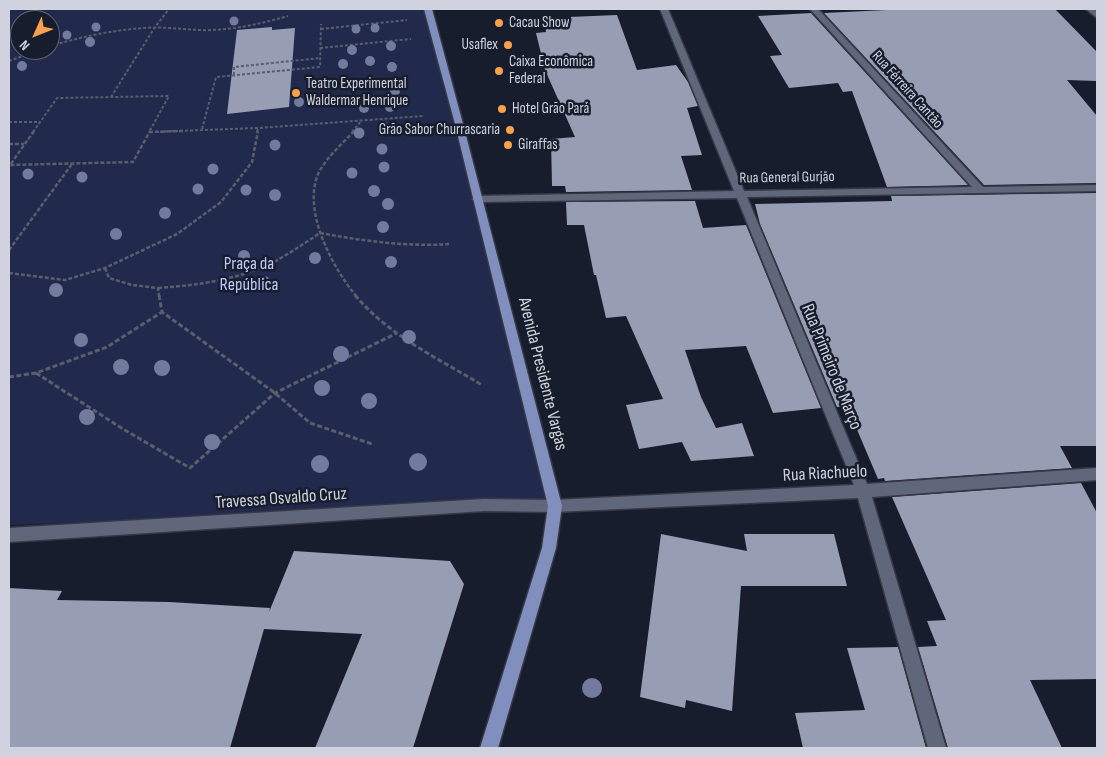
<!DOCTYPE html>
<html>
<head>
<meta charset="utf-8">
<style>
  body { margin:0 }
  #map { position:relative; width:1106px; height:757px; overflow:hidden; background:#181d2d; font-family:"Sofia Sans Condensed",sans-serif }
  canvas { display:block }
  .frame { position:absolute; inset:0; border:10px solid #d0d3df; pointer-events:none }
  .north { position:absolute; left:10px; top:10px; width:50px; height:50px; box-sizing:border-box; background:#181d2d; border:1px solid #626674; border-radius:50%; rotate:226deg; font-size:14px; font-weight:700; line-height:20px; text-align:center; color:#d0d3df }
  .north::after { content:''; display:block; margin:auto; width:18px; height:22px; background:#f9a04c; clip-path:polygon(50% 0,100% 100%,50% 72%,0 100%) }
</style>
</head>
<body>
<div id="map">
<canvas width="1106" height="757"></canvas>
<div class="frame"></div>
<div class="north">N</div>
</div>
<script>
const ctx = document.querySelector('canvas').getContext('2d');
ctx.lineJoin = 'round';
function fill(path, color) { ctx.fillStyle = color; ctx.fill(path, 'evenodd'); }
function trace(path, color, width, dash) { ctx.strokeStyle = color; ctx.lineWidth = width; ctx.lineCap = dash ? 'butt' : 'round'; ctx.setLineDash(dash || []); ctx.stroke(path); }
function drawText(font, color, halo, rows, align = 'center') {
  ctx.font = font + ' "Sofia Sans Condensed",sans-serif'; ctx.lineWidth = 5; ctx.setLineDash([]); ctx.textBaseline = 'middle'; ctx.strokeStyle = halo; ctx.fillStyle = color; for (const [text, x, y, turn = 0] of rows) {
    ctx.save(); ctx.translate(x, y); ctx.rotate((+turn || 0) * Math.PI / 180); ctx.textAlign = isNaN(turn) ? turn : align; if (halo) ctx.strokeText(text, 0, 0); ctx.fillText(text, 0, 0); ctx.restore();
  }
}
fill(new Path2D(`
  M 9,9 L 428,9 L 459,124 L 555,506 L 445,508 L 9,525 ZM 20,20 L 50,20 L 50,50 L 20,50 Z`), '#212a4d');
fill(new Path2D(`
  M 908,9 L 1055,9 L 1097,52 L 1097,81 L 1067,80 L 1097,116 L 1097,183 L 984,185 L 824,13 Z
  M 811,13 L 968,185 L 887,187 L 852,91 L 843,92 L 838,83 L 789,88 L 770,56 L 782,55 L 758,16 Z
  M 617,15 L 637,70 L 676,65 L 688,82 L 698,106 L 687,108 L 702,155 L 681,156 L 692,190 L 566,192 L 565,186 L 552,186 L 551,139 L 575,137 L 545,70 L 536,33 L 546,32 L 545,18 Z
  M 272,27 L 272,30 L 295,28 L 289,107 L 227,114 L 237,30 Z
  M 1097,193 L 1097,446 L 1060,446 L 1072,468 L 885,481 L 884,478 L 878,479 L 847,406 L 837,407 L 760,224 L 755,204 L 892,201 L 891,196 Z
  M 695,201 L 703,228 L 746,225 L 821,408 L 773,413 L 746,346 L 685,350 L 701,397 L 716,428 L 742,423 L 754,456 L 691,461 L 682,442 L 639,449 L 626,405 L 663,399 L 626,316 L 606,318 L 596,275 L 594,275 L 584,225 L 567,225 L 566,202 Z
  M 1081,483 L 1097,513 L 1097,679 L 1030,680 L 1062,748 L 948,748 L 918,647 L 937,646 L 927,621 L 946,620 L 892,497 Z
  M 661,534 L 747,551 L 744,534 L 834,534 L 847,586 L 741,586 L 732,711 L 686,700 L 685,708 L 640,697 Z
  M 294,551 L 450,561 L 464,584 L 413,748 L 315,748 L 362,634 L 264,629 L 230,748 L 9,748 L 9,588 L 62,591 L 57,600 L 169,602 L 270,608 L 269,612 Z
  M 898,647 L 926,748 L 803,748 L 795,713 L 865,710 L 847,648 Z`), '#979db3');
const street = new Path2D(`
  M 660,9 L 668,9 L 744,191 L 972,187 L 810,9 L 818,9 L 983,187 L 1097,185 L 1097,191 L 747,197 L 867,484 L 1097,468 L 1097,480 L 872,497 L 946,748 L 928,748 L 858,498 L 555,512 L 550,511 L 548,506 L 550,501 L 555,500 L 854,485 L 737,198 L 477,202 L 472,199 L 477,196 L 734,191 Z
  M 1086,9 L 1094,9 L 1097,12 L 1097,18 Z`);
const secondary = new Path2D(`
  M 484,499 L 555,500 L 560,501 L 562,506 L 560,511 L 555,512 L 484,511 L 9,542 L 9,528 Z`);
const primary = new Path2D(`
  M 424,9 L 432,9 L 463,124 L 562,506 L 556,548 L 498,748 L 480,748 L 542,548 L 548,506 L 455,124 Z`);
trace(street, '#363845', 3);
trace(secondary, '#363845', 3);
trace(primary, '#363845', 3);
trace(new Path2D(`
  M 321,29 L 407,20
  M 50,46 C 81,37 112,30 144,28 C 167,26 190,31 213,30 C 238,29 263,23 288,16
  M 320,48 L 411,39
  M 9,61 L 39,50
  M 234,75 L 234,67 L 320,58
  M 111,97 L 155,27 L 169,9
  M 9,122 L 40,122
  M 202,129 L 216,77 L 320,67 L 321,24
  M 33,132 L 57,98 L 169,96 L 149,132
  M 150,132 L 258,128 L 423,116
  M 257,132 L 258,128
  M 352,132 L 362,120`), '#595d6c', 2, [3, 2]);
trace(new Path2D(`
  M 34,131 L 10,165 L 133,162 L 150,131
  M 354,131 C 342,144 327,157 319,172 C 301,210 333,268 356,296
  M 149,132 L 184,131
  M 9,144 L 24,144
  M 9,250 L 72,164
  M 105,268 L 109,278 L 132,285 L 158,288 L 159,296
  M 9,273 L 65,280 L 105,268 L 177,234 L 221,202 L 252,162 L 258,131
  M 158,288 C 198,285 238,280 274,262 C 290,253 305,243 320,233 C 364,241 406,247 451,244`), '#595d6c', 2.5, [4, 2]);
trace(new Path2D(`
  M 159,295 L 162,312 L 275,393 L 310,423 L 372,444
  M 355,295 C 388,335 439,359 482,385
  M 36,373 L 123,429 L 190,468 L 275,393 L 397,333
  M 9,377 L 36,373 L 107,347 L 162,312`), '#595d6c', 3, [5, 2.5]);
fill(street, '#61677a');
fill(secondary, '#61677a');
fill(primary, '#808fbe');
ctx.fillStyle = '#717c9d';
for (const [x, y, r] of [
  [234,21,4.5],
  [96,27,4.5],
  [375,28,4.5],
  [356,29,4.5],
  [67,35,4.5],
  [90,42,5],
  [391,46,5],
  [352,50,5],
  [370,61,5],
  [343,64,5],
  [22,66,5],
  [392,67,5],
  [372,82,5],
  [395,91,5],
  [299,102,5],
  [390,107,5],
  [364,108,5],
  [383,126,5.5],
  [359,133,5.5],
  [275,145,5.5],
  [382,149,5.5],
  [384,167,5.5],
  [213,169,5.5],
  [352,173,5.5],
  [28,174,5.5],
  [82,177,5.5],
  [198,189,5.5],
  [246,190,5.5],
  [374,191,6],
  [275,195,6],
  [388,204,6],
  [165,213,6],
  [383,227,6],
  [116,234,6],
  [244,256,6],
  [315,258,6],
  [391,262,6],
  [264,283,7],
  [56,290,7],
  [409,337,7],
  [81,340,7],
  [341,354,8],
  [121,367,8],
  [162,368,8],
  [322,388,8],
  [369,401,8],
  [87,417,8],
  [212,442,8],
  [418,462,9],
  [320,464,9],
  [592,688,10]
]) { ctx.beginPath(); ctx.arc(x, y, r, 0, 2 * Math.PI); ctx.fill(); }
for (const [x, y, r, color] of [
  [499,23,5,"#f9a04c"],
  [508,45,5,"#f9a04c"],
  [499,71,5,"#f9a04c"],
  [296,93,5,"#f9a04c"],
  [502,109,5,"#f9a04c"],
  [510,130,5,"#f9a04c"],
  [508,145,5,"#f9a04c"]
]) { const dot = new Path2D(); dot.arc(x, y, r, 0, 2 * Math.PI); ctx.fillStyle = color; ctx.fill(dot); trace(dot, '#181d2d', 2); }
drawText('15px', '#d0d3df', '#181d2d', [
  ["Cacau Show",509,23],
  ["Usaflex",498,45,"right"],
  ["Caixa Econômica",509,62],
  ["Federal",509,79],
  ["Teatro Experimental",306,84],
  ["Waldermar Henrique",306,101],
  ["Hotel Grão Pará",512,109],
  ["Grão Sabor Churrascaria",500,130,"right"],
  ["Giraffas",518,145]
], 'left');
drawText('15px', '#d0d3df', '#181d2d', [
  ["Rua Férreira Cantão",907,90,48],
  ["Rua General Gurjão",787,178,-1]
]);
drawText('18px', '#bac9f9', '#181d2d', [
  ["Praça da",249,264],
  ["República",249,285]
]);
drawText('18px', '#d0d3df', '#181d2d', [
  ["Rua Primeiro de Março",831,367,68],
  ["Avenida Presidente Vargas",542,374,76],
  ["Rua Riachuelo",825,474,-3],
  ["Travessa Osvaldo Cruz",281,499,-4]
]);
</script>
</body>
</html>
